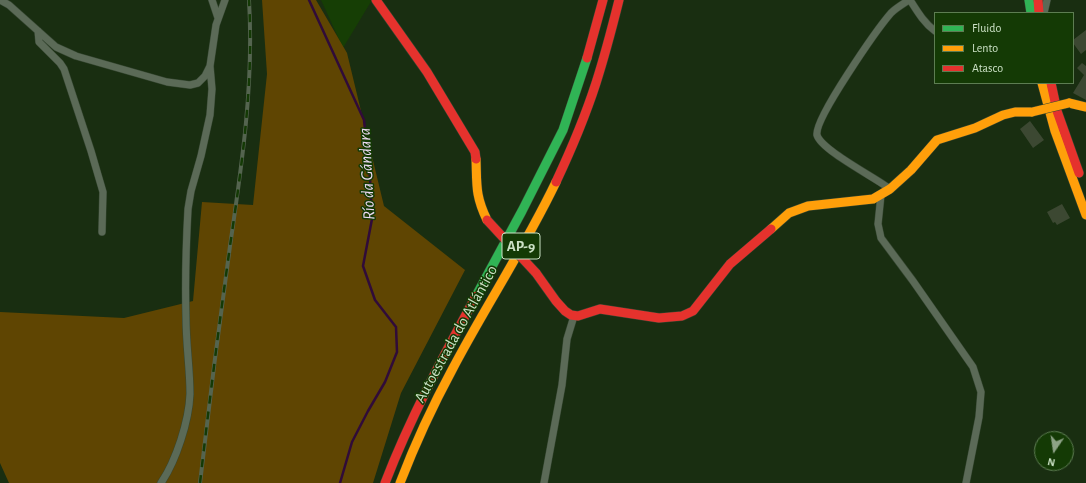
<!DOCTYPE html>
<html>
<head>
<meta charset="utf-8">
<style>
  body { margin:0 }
  #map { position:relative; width:1086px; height:483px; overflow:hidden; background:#192e11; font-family:"Alegreya Sans",sans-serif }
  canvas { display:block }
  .legend { position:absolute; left:934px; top:12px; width:140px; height:72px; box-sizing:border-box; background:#143a05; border:1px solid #5d7d52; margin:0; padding:5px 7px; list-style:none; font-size:12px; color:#cbe1c5 }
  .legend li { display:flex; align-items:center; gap:8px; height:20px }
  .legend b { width:20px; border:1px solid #5d7d52 }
  .north { position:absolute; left:1034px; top:431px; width:40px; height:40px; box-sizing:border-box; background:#143a05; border:1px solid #5d7d52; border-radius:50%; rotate:193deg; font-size:11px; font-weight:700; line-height:16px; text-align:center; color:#cbe1c5 }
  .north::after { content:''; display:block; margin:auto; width:14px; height:18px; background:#8da286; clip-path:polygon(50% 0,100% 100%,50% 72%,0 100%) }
</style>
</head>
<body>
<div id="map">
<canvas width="1086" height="483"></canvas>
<ul class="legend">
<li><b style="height:5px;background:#30b455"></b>Fluido</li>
<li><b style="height:5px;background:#ff9f0a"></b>Lento</li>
<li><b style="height:5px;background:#e5322d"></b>Atasco</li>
</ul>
<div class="north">N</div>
</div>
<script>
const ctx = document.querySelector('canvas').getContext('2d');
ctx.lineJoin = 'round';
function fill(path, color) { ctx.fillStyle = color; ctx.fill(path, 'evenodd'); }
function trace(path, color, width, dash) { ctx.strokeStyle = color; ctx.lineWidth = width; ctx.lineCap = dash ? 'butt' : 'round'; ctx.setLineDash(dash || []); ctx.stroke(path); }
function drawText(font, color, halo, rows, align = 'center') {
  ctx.font = font + ' "Alegreya Sans",sans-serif'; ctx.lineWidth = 3; ctx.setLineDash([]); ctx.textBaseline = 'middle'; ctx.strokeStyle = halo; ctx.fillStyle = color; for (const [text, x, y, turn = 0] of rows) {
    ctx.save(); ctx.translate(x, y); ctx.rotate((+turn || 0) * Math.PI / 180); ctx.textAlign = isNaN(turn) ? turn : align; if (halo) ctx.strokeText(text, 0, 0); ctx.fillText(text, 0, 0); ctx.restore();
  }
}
fill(new Path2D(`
  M 321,0 L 372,0 L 343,48 Z`), '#163e05');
fill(new Path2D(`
  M 262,0 L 316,0 L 347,53 L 384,206 L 465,270 L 401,393 L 373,483 L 9,483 L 0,463 L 0,312 L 124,318 L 193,301 L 202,202 L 253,205 L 267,74 Z`), '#5f4502');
trace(new Path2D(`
  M 309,0 L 364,120 L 370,178 L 372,219 L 363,266 L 375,300 L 396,327 L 397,352 L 385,382 L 368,411 L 352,442 L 340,483`), '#300b39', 2.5);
fill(new Path2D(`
  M 1086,30 L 1086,50 L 1081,54 L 1073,43 L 1073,40 Z
  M 1082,63 L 1086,66 L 1086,100 L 1073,93 L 1084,75 L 1077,68 Z
  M 1030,121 L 1044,140 L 1033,148 L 1020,129 Z
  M 1062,204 L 1070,218 L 1057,225 L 1055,222 L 1053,223 L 1047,212 Z`), '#3c4832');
const street = new Path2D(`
  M 0,0 L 9,5 L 56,47 L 76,56 L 167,82 L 190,85 L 198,83 L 205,76 L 210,66
  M 212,0 L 218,18
  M 910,0 C 917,11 924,23 935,31
  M 1044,13 L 1047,0
  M 38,31 L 39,42 L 60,63 L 64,69 L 91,151 L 103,192 L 102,232
  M 890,189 C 876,178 821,150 817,135 C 814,119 878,28 891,13 C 896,8 903,4 909,0
  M 881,195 L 878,224 L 881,238 L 913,281 L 973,367 L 981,392 L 979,417 L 966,483
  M 161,483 C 176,461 189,421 190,394 C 190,369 186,344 186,318 C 185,282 186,245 188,209 L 191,191 L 201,156 L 210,115 L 212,89 L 210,66 L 216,25 L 225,0
  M 544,483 L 562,385 L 567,339 L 574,316`);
const fast = new Path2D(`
  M 1029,0 L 1031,13
  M 476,296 L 522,211 L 563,130 L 587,58`);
const slow = new Path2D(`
  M 1042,83 L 1055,131 L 1086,215
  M 1069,103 L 1086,107
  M 476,159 C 477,185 475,195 487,220
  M 771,229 L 789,213 L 808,206 L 873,199 L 890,189 L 911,170 L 937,140 L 975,128 L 1003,115 L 1015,112 L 1032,112
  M 400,483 C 415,444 432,407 452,370 C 485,307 525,247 556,182`);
const jam = new Path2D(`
  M 376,0 L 427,72 L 475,152 L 476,159
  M 1038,0 L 1039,13
  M 587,58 L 603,0
  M 1051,83 L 1057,111 L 1079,173
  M 556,182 C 571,150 585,117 596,83 C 605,55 612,28 619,0
  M 536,273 L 556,301 L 565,311 L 571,315 L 578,316 L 600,309 L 659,318 L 682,316 L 693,311 L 730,264 L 771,229
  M 385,483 C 410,418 443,357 476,296`);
trace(street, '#364732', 8);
trace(fast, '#364732', 10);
trace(slow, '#364732', 10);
trace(jam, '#364732', 10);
trace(street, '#5b6a57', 7);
trace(fast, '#30b455', 9);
trace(slow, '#ff9f0a', 9);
trace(jam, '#e5322d', 9);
const rail = new Path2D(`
  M 200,483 C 209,404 219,325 230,246 C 242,164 254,83 249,0`);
trace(rail, '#54644f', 4);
trace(rail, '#143a05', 2.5, [8]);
const slowBridge = new Path2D(`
  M 1032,112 L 1069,103`);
const jamBridge = new Path2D(`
  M 487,220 L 536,273`);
trace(slowBridge, '#364732', 10, []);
trace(jamBridge, '#364732', 10, []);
trace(slowBridge, '#ff9f0a', 9);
trace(jamBridge, '#e5322d', 9);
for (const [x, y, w] of [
  [521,246,38]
]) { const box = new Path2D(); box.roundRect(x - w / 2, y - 13, w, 26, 3); ctx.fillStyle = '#143a05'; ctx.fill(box); trace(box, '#cbe1c5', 1); }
drawText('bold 15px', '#cbe1c5', null, [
  ["AP-9",521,246]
]);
drawText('16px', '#cbe1c5', '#143a05', [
  ["Autoestrada do Atlántico",456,334,-61]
]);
drawText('italic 17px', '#efdbf4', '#143a05', [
  ["Río da Gándara",367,174,-93]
]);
</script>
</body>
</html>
